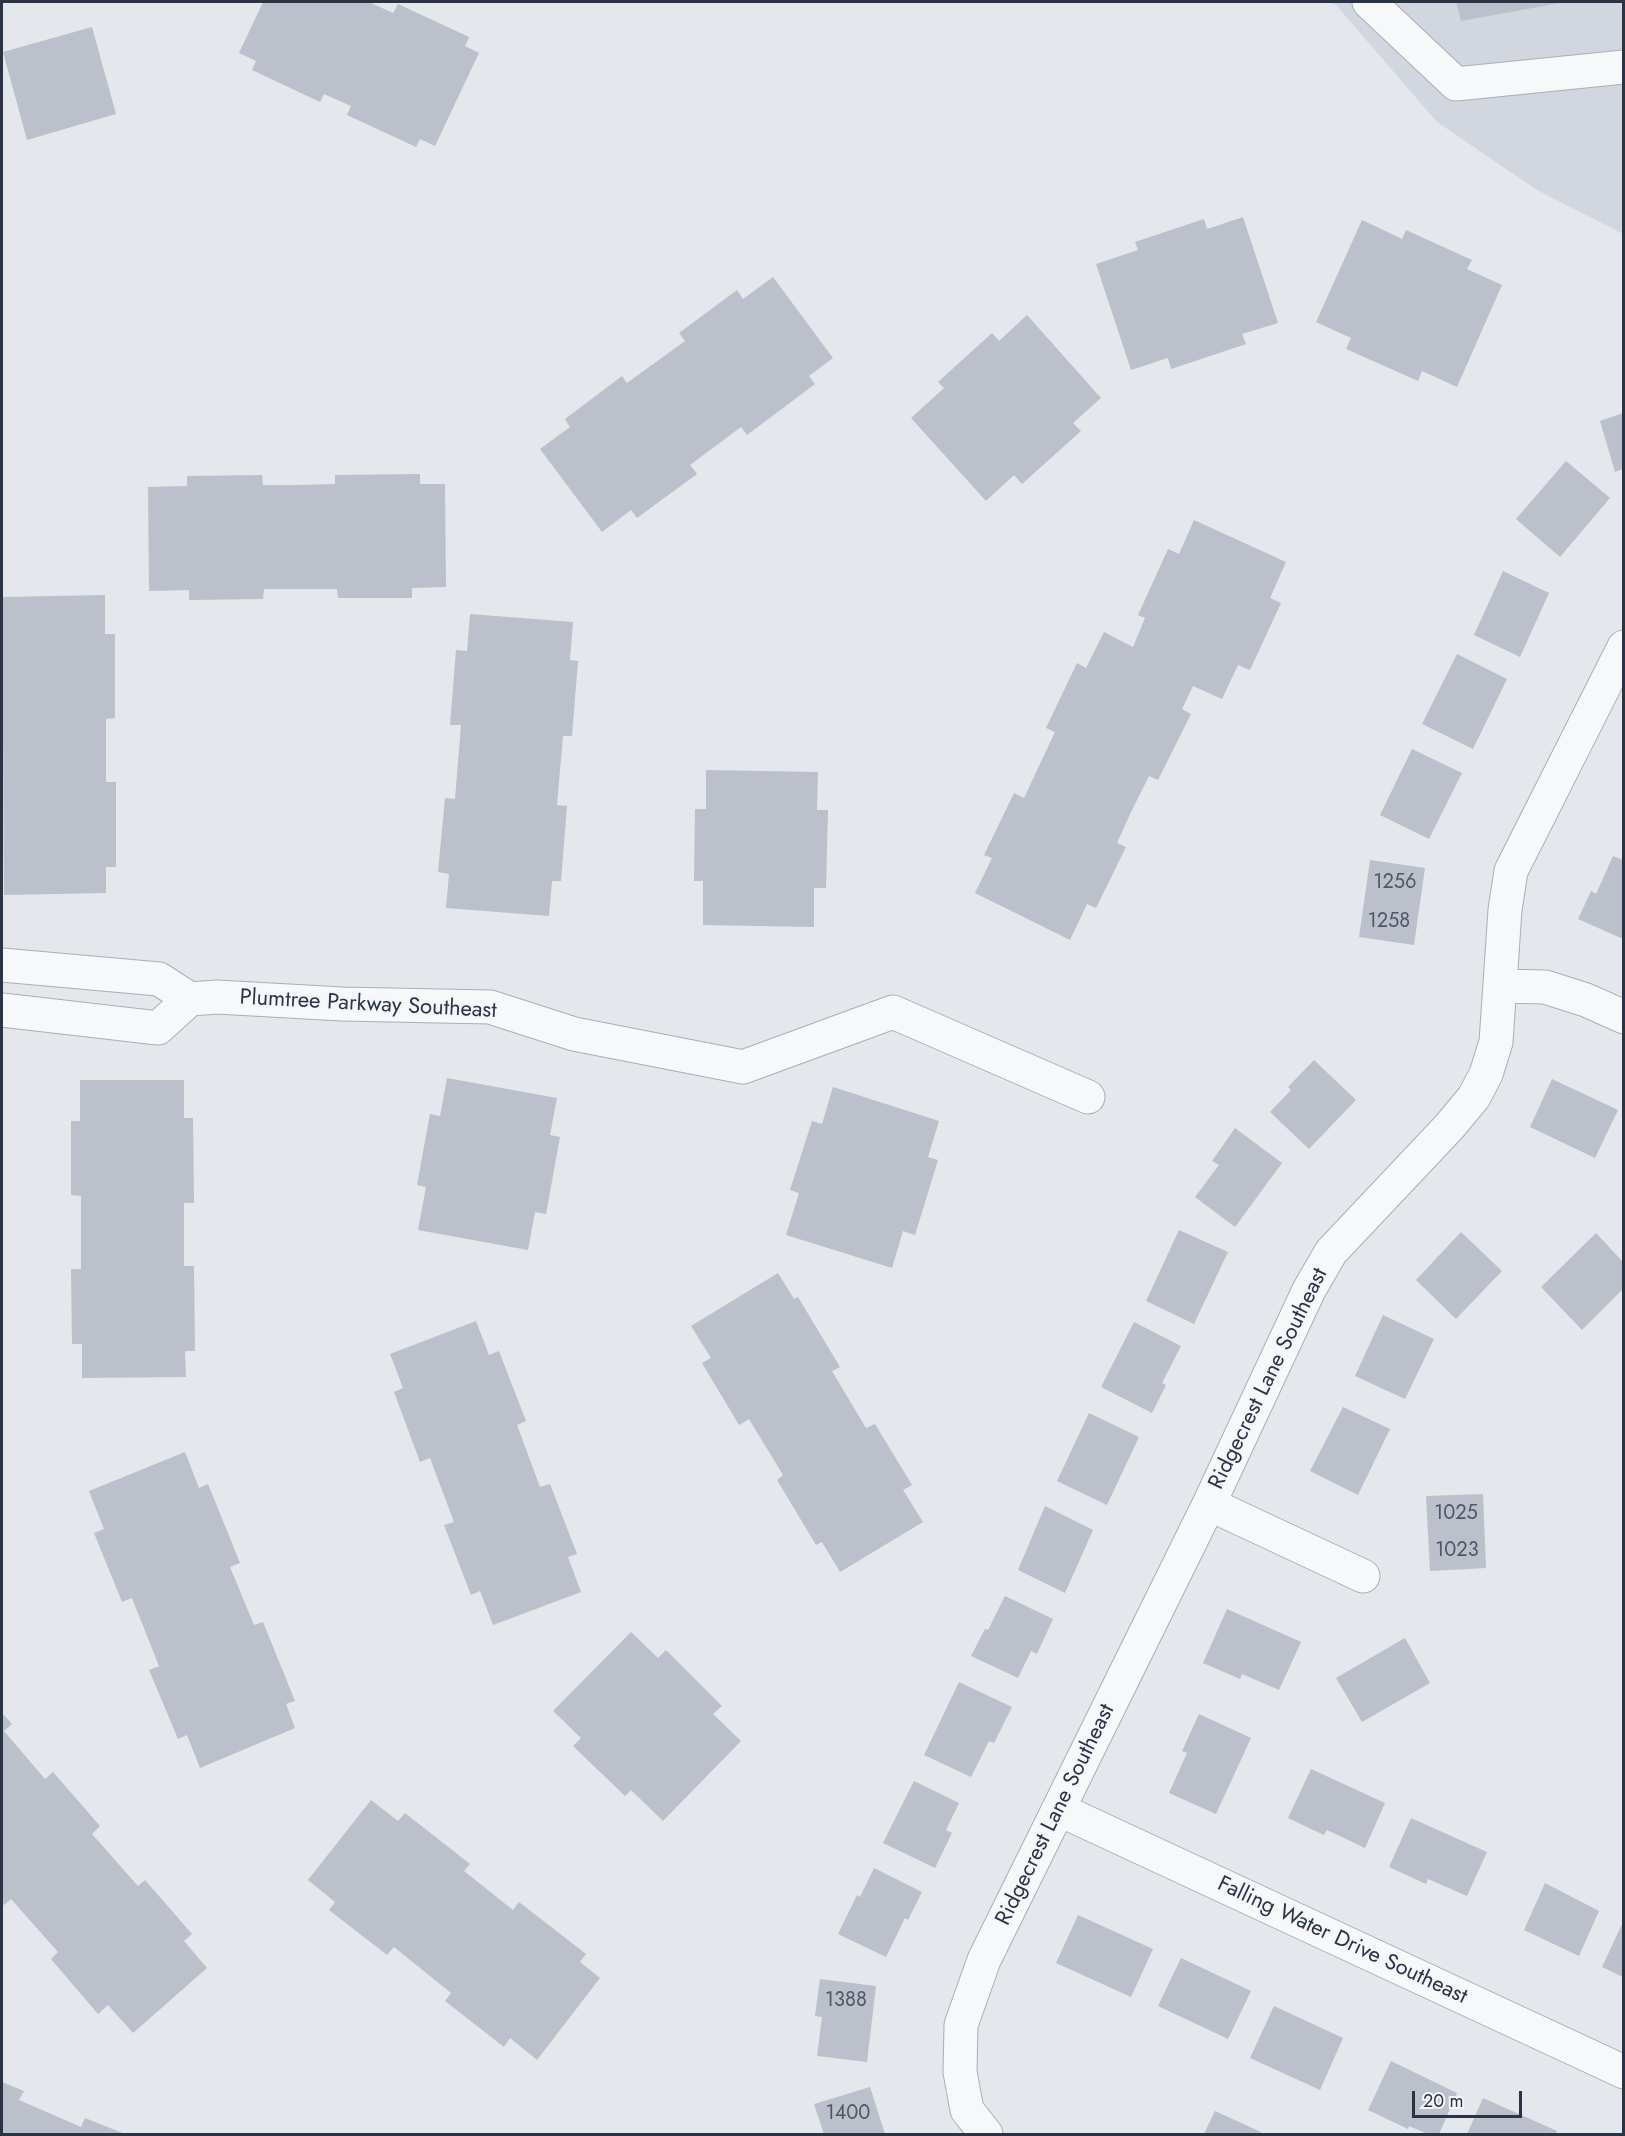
<!DOCTYPE html>
<html>
<head>
<meta charset="utf-8">
<style>
  body { margin:0 }
  #map { position:relative; width:1625px; height:2136px; overflow:hidden; background:#e4e7ec; font-family:Jost,sans-serif }
  canvas { display:block }
  .frame { position:absolute; inset:0; border:3px solid #2b3445; pointer-events:none }
  .scale { position:absolute; left:1412px; top:2091px; width:110px; height:27px; box-sizing:border-box; border:3px solid #2b3445; border-top:0; padding-left:8px; font-size:18px; line-height:21px; white-space:nowrap; color:#2b3445; -webkit-text-stroke:4px #f4f6f9; paint-order:stroke }
</style>
</head>
<body>
<div id="map">
<canvas width="1625" height="2136"></canvas>
<div class="frame"></div>
<div class="scale">20 m</div>
</div>
<script>
const ctx = document.querySelector('canvas').getContext('2d');
ctx.lineJoin = 'round';
function fill(path, color) { ctx.fillStyle = color; ctx.fill(path, 'evenodd'); }
function trace(path, color, width, dash) { ctx.strokeStyle = color; ctx.lineWidth = width; ctx.lineCap = dash ? 'butt' : 'round'; ctx.setLineDash(dash || []); ctx.stroke(path); }
function drawText(font, color, halo, rows, align = 'center') {
  ctx.font = font + ' Jost,sans-serif'; ctx.lineWidth = 5; ctx.setLineDash([]); ctx.textBaseline = 'middle'; ctx.strokeStyle = halo; ctx.fillStyle = color; for (const [text, x, y, turn = 0] of rows) {
    ctx.save(); ctx.translate(x, y); ctx.rotate((+turn || 0) * Math.PI / 180); ctx.textAlign = isNaN(turn) ? turn : align; if (halo) ctx.strokeText(text, 0, 0); ctx.fillText(text, 0, 0); ctx.restore();
  }
}
fill(new Path2D(`
  M 1328,2 L 1623,2 L 1623,234 L 1537,190 L 1437,122 L 1336,5 Z`), '#d2d6de');
fill(new Path2D(`
  M 263,2 L 369,2 L 393,13 L 398,4 L 469,37 L 465,46 L 479,53 L 435,146 L 420,139 L 416,147 L 347,115 L 351,106 L 324,94 L 320,102 L 252,70 L 256,61 L 239,53 Z
  M 1456,2 L 1560,2 L 1560,3 L 1461,21 Z
  M 92,27 L 116,114 L 27,140 L 3,52 Z
  M 1243,217 L 1278,323 L 1242,334 L 1246,344 L 1171,369 L 1168,358 L 1131,370 L 1096,264 L 1138,250 L 1135,242 L 1204,219 L 1207,229 Z
  M 1362,220 L 1402,239 L 1406,230 L 1472,260 L 1467,269 L 1502,285 L 1457,387 L 1422,371 L 1418,381 L 1346,349 L 1351,338 L 1316,322 Z
  M 773,277 L 833,358 L 809,376 L 815,384 L 747,435 L 741,427 L 690,465 L 697,474 L 637,518 L 631,510 L 602,532 L 540,449 L 570,427 L 565,419 L 622,376 L 627,383 L 685,341 L 679,333 L 737,290 L 743,299 Z
  M 1027,315 L 1101,398 L 1073,423 L 1081,431 L 1022,484 L 1014,475 L 986,501 L 911,418 L 944,388 L 938,382 L 992,333 L 999,341 Z
  M 1623,413 L 1623,469 L 1615,472 L 1600,421 Z
  M 1566,461 L 1610,498 L 1560,557 L 1516,519 Z
  M 420,474 L 420,484 L 445,484 L 446,587 L 412,588 L 412,598 L 338,598 L 337,589 L 264,589 L 263,599 L 189,600 L 189,590 L 149,591 L 148,487 L 187,486 L 187,476 L 262,475 L 263,485 L 297,485 L 335,484 L 335,475 Z
  M 1194,520 L 1286,562 L 1270,598 L 1281,603 L 1250,670 L 1238,665 L 1222,699 L 1193,686 L 1182,709 L 1191,714 L 1158,780 L 1149,776 L 1131,812 L 1117,843 L 1126,847 L 1096,908 L 1087,904 L 1070,940 L 975,893 L 992,858 L 984,855 L 1014,793 L 1024,798 L 1039,766 L 1055,732 L 1046,728 L 1077,663 L 1086,668 L 1104,632 L 1133,647 L 1145,618 L 1138,615 L 1168,549 L 1179,554 Z
  M 1503,571 L 1549,593 L 1520,657 L 1474,635 Z
  M 105,595 L 105,634 L 115,634 L 115,718 L 106,719 L 106,782 L 116,782 L 116,867 L 106,867 L 106,893 L 4,895 L 2,597 Z
  M 470,614 L 573,622 L 570,660 L 578,661 L 572,736 L 563,736 L 557,805 L 567,806 L 561,881 L 552,881 L 549,916 L 446,908 L 449,874 L 438,872 L 445,798 L 455,799 L 461,725 L 450,725 L 456,650 L 467,651 Z
  M 1457,654 L 1507,679 L 1473,749 L 1422,724 Z
  M 1412,749 L 1462,773 L 1429,839 L 1380,815 Z
  M 706,770 L 818,772 L 817,810 L 828,810 L 826,888 L 814,888 L 814,927 L 703,925 L 703,881 L 694,881 L 695,809 L 706,809 Z
  M 1613,856 L 1623,860 L 1623,939 L 1578,919 L 1591,891 L 1596,894 Z
  M 1370,860 L 1425,868 L 1414,945 L 1359,937 Z
  M 1314,1060 L 1356,1100 L 1309,1149 L 1270,1112 L 1291,1090 L 1288,1087 Z
  M 447,1078 L 557,1098 L 550,1135 L 560,1137 L 546,1214 L 535,1212 L 528,1250 L 418,1230 L 426,1187 L 417,1185 L 430,1114 L 440,1116 Z
  M 1552,1079 L 1618,1110 L 1595,1158 L 1530,1127 Z
  M 80,1080 L 184,1080 L 184,1118 L 193,1118 L 194,1203 L 184,1203 L 184,1266 L 194,1266 L 195,1351 L 185,1351 L 186,1377 L 82,1378 L 82,1344 L 72,1344 L 71,1269 L 81,1269 L 81,1196 L 71,1195 L 71,1121 L 80,1121 Z
  M 833,1087 L 939,1121 L 928,1157 L 938,1160 L 915,1235 L 903,1231 L 892,1268 L 786,1235 L 799,1193 L 790,1190 L 812,1121 L 822,1124 Z
  M 1235,1128 L 1282,1163 L 1235,1227 L 1195,1197 L 1219,1165 L 1212,1161 Z
  M 1179,1230 L 1228,1252 L 1194,1324 L 1146,1301 Z
  M 1461,1232 L 1502,1271 L 1456,1319 L 1416,1280 Z
  M 1596,1233 L 1623,1262 L 1623,1289 L 1582,1330 L 1541,1287 Z
  M 778,1273 L 794,1299 L 798,1297 L 840,1367 L 832,1371 L 866,1428 L 875,1424 L 912,1485 L 903,1490 L 923,1522 L 840,1572 L 822,1542 L 816,1545 L 777,1480 L 783,1475 L 749,1419 L 739,1425 L 702,1363 L 711,1358 L 691,1326 Z
  M 1383,1315 L 1434,1339 L 1405,1399 L 1355,1376 Z
  M 476,1321 L 489,1355 L 499,1351 L 526,1421 L 517,1425 L 540,1487 L 550,1484 L 577,1554 L 568,1557 L 581,1592 L 493,1625 L 480,1591 L 471,1595 L 444,1525 L 454,1522 L 430,1458 L 420,1462 L 394,1392 L 403,1388 L 390,1354 Z
  M 1134,1322 L 1181,1346 L 1162,1383 L 1166,1385 L 1152,1413 L 1101,1387 Z
  M 1343,1407 L 1390,1429 L 1358,1495 L 1310,1471 Z
  M 1089,1413 L 1139,1437 L 1107,1505 L 1057,1481 Z
  M 185,1452 L 199,1488 L 208,1484 L 240,1563 L 230,1567 L 254,1625 L 263,1622 L 295,1701 L 286,1704 L 295,1728 L 200,1768 L 187,1735 L 178,1739 L 149,1670 L 159,1666 L 132,1598 L 122,1602 L 94,1533 L 104,1529 L 89,1491 Z
  M 1483,1494 L 1486,1568 L 1430,1571 L 1426,1496 Z
  M 1045,1506 L 1093,1530 L 1065,1593 L 1018,1570 Z
  M 1005,1596 L 1053,1619 L 1037,1654 L 1031,1651 L 1018,1678 L 971,1656 L 985,1629 L 988,1630 Z
  M 1227,1609 L 1301,1642 L 1279,1690 L 1242,1674 L 1240,1679 L 1203,1663 Z
  M 631,1632 L 658,1658 L 666,1650 L 722,1706 L 713,1714 L 741,1741 L 663,1821 L 631,1790 L 625,1796 L 573,1746 L 581,1738 L 553,1711 Z
  M 1405,1638 L 1430,1683 L 1362,1722 L 1336,1678 Z
  M 959,1682 L 1012,1707 L 994,1743 L 989,1741 L 971,1777 L 924,1755 Z
  M 2,1713 L 12,1724 L 4,1731 L 45,1779 L 53,1772 L 100,1826 L 92,1834 L 138,1886 L 145,1880 L 192,1934 L 184,1941 L 207,1968 L 133,2033 L 108,2005 L 98,2014 L 51,1959 L 58,1952 L 11,1899 L 4,1905 L 2,1902 Z
  M 1199,1714 L 1251,1738 L 1216,1814 L 1169,1793 L 1187,1753 L 1182,1751 Z
  M 1311,1769 L 1385,1803 L 1365,1848 L 1327,1830 L 1324,1835 L 1288,1818 Z
  M 914,1781 L 959,1803 L 946,1830 L 952,1833 L 935,1868 L 883,1843 Z
  M 371,1800 L 398,1821 L 405,1813 L 470,1864 L 464,1871 L 513,1910 L 519,1902 L 586,1954 L 580,1962 L 600,1978 L 537,2060 L 510,2038 L 504,2047 L 445,2001 L 451,1993 L 394,1947 L 387,1955 L 329,1910 L 335,1902 L 308,1880 Z
  M 1411,1818 L 1487,1852 L 1467,1896 L 1428,1879 L 1426,1884 L 1389,1867 Z
  M 874,1868 L 922,1892 L 908,1920 L 905,1918 L 886,1957 L 838,1934 L 857,1895 L 860,1897 Z
  M 1545,1883 L 1599,1911 L 1579,1956 L 1524,1930 Z
  M 1078,1915 L 1153,1949 L 1131,1997 L 1056,1963 Z
  M 1623,1922 L 1623,1977 L 1602,1967 Z
  M 1181,1958 L 1251,1991 L 1228,2039 L 1158,2006 Z
  M 820,1979 L 876,1986 L 867,2062 L 817,2056 L 822,2017 L 815,2016 Z
  M 1274,2006 L 1343,2038 L 1320,2090 L 1250,2058 Z
  M 1391,2061 L 1457,2093 L 1439,2134 L 1428,2134 L 1409,2126 L 1408,2129 L 1368,2110 Z
  M 2,2082 L 24,2091 L 19,2100 L 81,2127 L 85,2118 L 125,2134 L 2,2134 Z
  M 870,2087 L 885,2134 L 824,2134 L 814,2104 Z
  M 1483,2098 L 1557,2131 L 1555,2134 L 1467,2134 Z
  M 1215,2111 L 1261,2132 L 1260,2134 L 1204,2134 Z`), '#bbc0ca');
const minor = new Path2D(`
  M 1369,2 L 1456,84 L 1624,67
  M 2,965 L 159,979 L 190,999 L 217,997 L 342,1004 L 490,1007 L 574,1034 L 743,1067 L 893,1012 L 1088,1097
  M 1500,986 L 1545,987 L 1586,1000 L 1624,1017
  M 2,1010 L 158,1028 L 190,999
  M 1209,1504 L 1363,1576
  M 1060,1810 L 1624,2072
  M 986,2134 L 967,2110 L 960,2072 L 961,2025 L 984,1960 L 1209,1504 L 1309,1290 L 1331,1252 L 1449,1127 L 1474,1097 L 1486,1074 L 1496,1042 L 1505,910 L 1511,871 L 1624,647`);
trace(minor, '#a9aeb7', 35);
trace(minor, '#f7f8fa', 33);
drawText('20px', '#4f5766', null, [
  ["1256",1395,883],
  ["1258",1389,922],
  ["1025",1456,1514],
  ["1023",1457,1551],
  ["1388",846,2001],
  ["1400",848,2114]
]);
drawText('22px', '#2b3445', '#f4f6f9', [
  ["Plumtree Parkway Southeast",368,1005,3],
  ["Ridgecrest Lane Southeast",1269,1379,-64],
  ["Ridgecrest Lane Southeast",1056,1815,-64],
  ["Falling Water Drive Southeast",1342,1941,25]
]);
</script>
</body>
</html>
